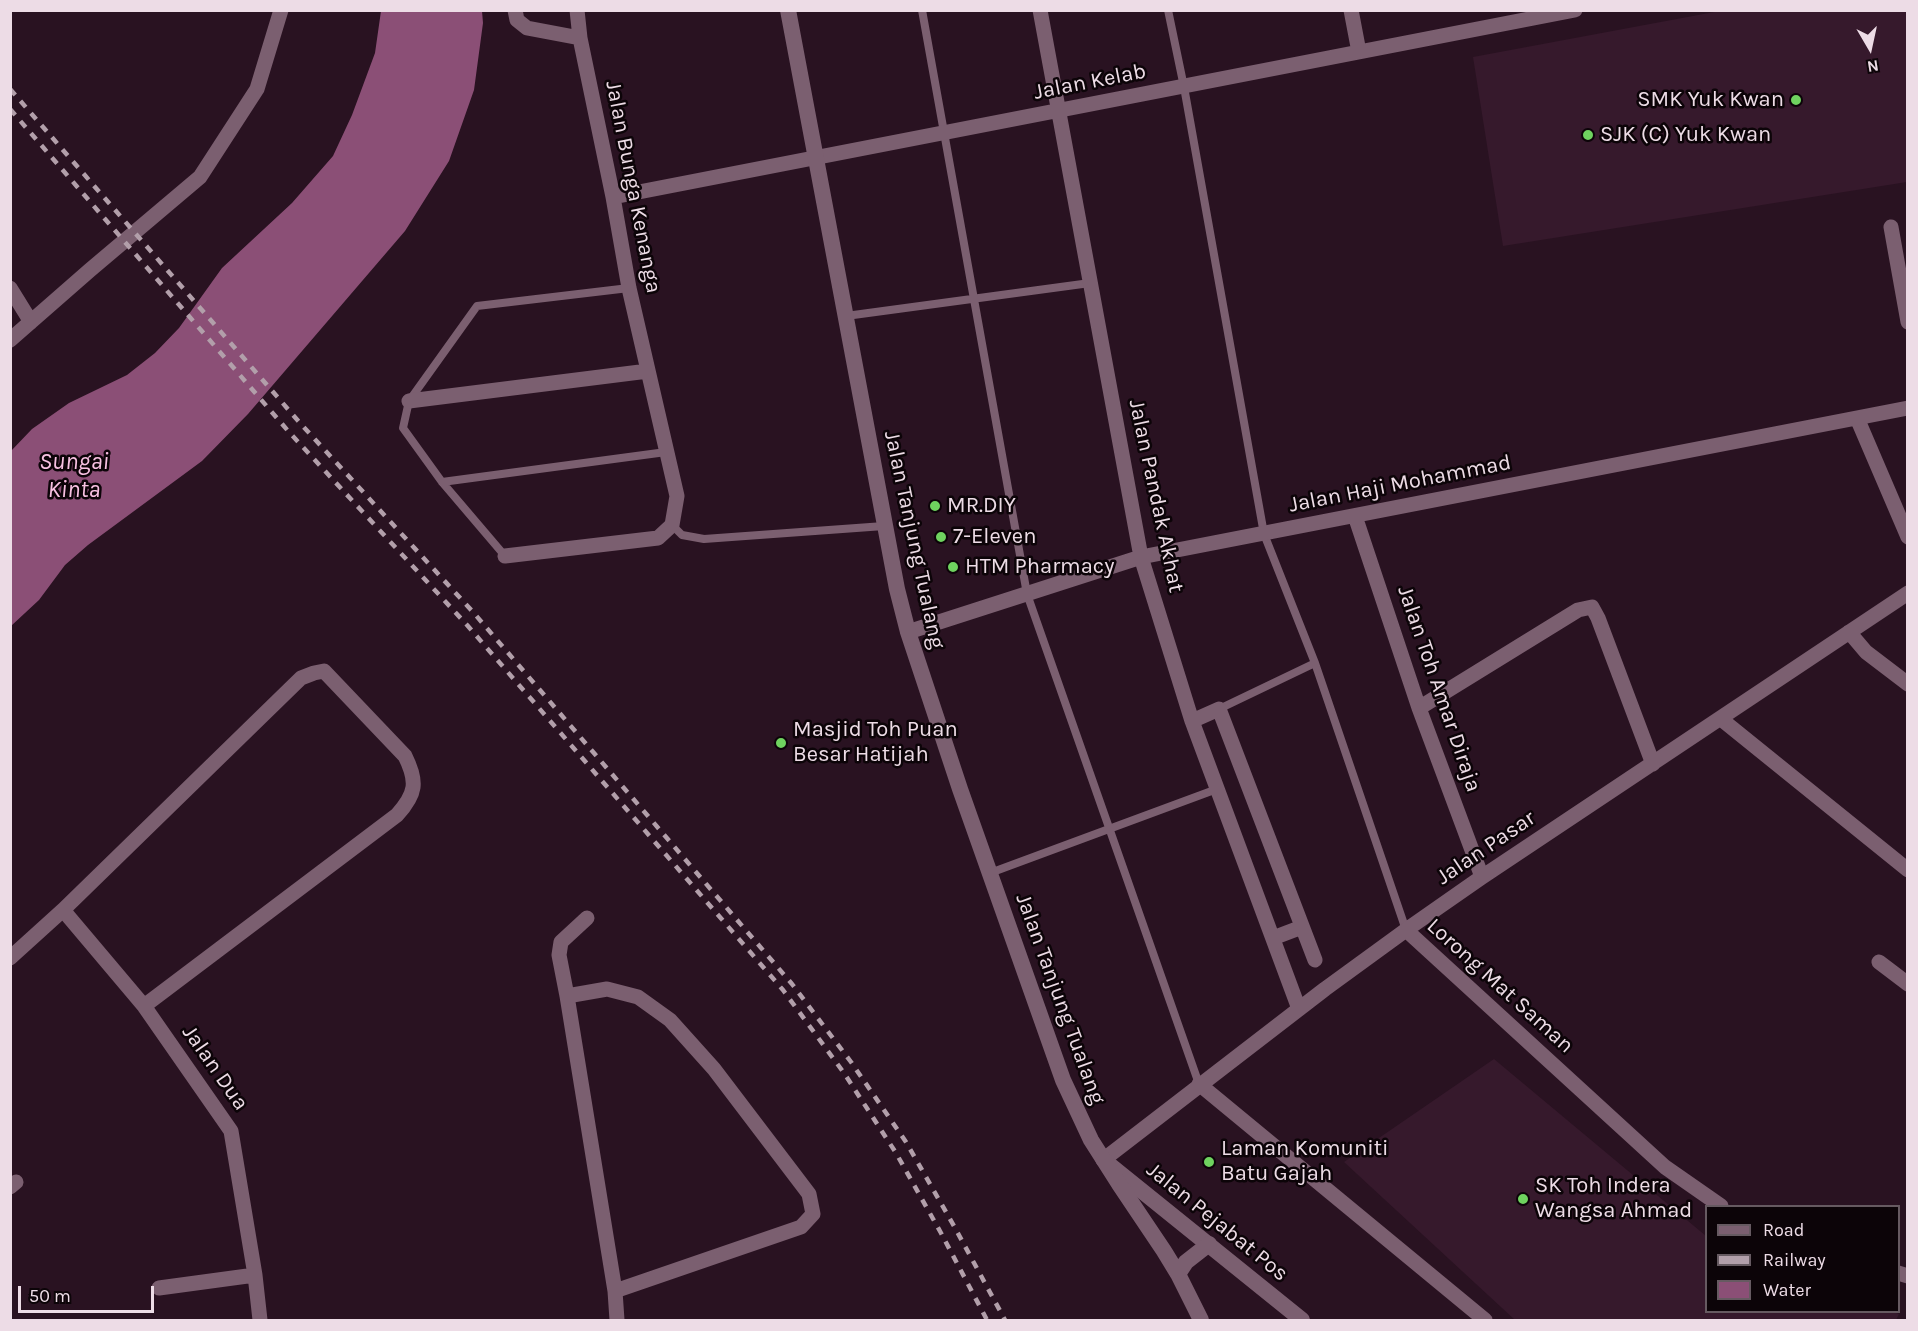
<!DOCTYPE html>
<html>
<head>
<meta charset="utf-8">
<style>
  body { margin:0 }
  #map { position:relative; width:1918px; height:1331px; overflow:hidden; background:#291221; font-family:Karla,sans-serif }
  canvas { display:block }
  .frame { position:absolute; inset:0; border:12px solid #eddce6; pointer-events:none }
  .legend { position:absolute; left:1705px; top:1205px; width:195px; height:108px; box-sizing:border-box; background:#0c0408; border:2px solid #665a61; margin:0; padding:8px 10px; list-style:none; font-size:18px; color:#eddce6 }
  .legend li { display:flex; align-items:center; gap:12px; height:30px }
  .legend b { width:30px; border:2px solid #665a61 }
  .north { position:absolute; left:1840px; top:18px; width:60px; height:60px; -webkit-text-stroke:4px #0c0408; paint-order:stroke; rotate:171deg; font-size:16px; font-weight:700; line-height:24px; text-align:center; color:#eddce6 }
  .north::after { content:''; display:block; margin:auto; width:21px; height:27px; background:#eddce6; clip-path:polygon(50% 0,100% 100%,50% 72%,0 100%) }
  .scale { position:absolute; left:18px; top:1286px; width:136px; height:27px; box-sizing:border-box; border:3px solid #eddce6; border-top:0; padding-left:8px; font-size:18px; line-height:21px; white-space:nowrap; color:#eddce6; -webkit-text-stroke:4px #0c0408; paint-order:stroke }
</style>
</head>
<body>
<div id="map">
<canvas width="1918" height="1331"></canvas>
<div class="frame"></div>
<ul class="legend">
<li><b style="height:8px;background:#7b5f70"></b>Road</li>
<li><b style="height:8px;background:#b29faa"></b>Railway</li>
<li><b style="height:16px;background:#8b4f76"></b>Water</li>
</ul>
<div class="north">N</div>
<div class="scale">50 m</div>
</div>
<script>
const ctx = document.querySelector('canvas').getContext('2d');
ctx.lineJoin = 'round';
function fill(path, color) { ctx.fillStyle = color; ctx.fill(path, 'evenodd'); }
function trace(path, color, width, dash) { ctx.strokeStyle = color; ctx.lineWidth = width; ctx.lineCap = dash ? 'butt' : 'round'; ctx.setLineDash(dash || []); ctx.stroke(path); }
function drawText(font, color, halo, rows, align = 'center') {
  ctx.font = font + ' Karla,sans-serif'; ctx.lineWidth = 5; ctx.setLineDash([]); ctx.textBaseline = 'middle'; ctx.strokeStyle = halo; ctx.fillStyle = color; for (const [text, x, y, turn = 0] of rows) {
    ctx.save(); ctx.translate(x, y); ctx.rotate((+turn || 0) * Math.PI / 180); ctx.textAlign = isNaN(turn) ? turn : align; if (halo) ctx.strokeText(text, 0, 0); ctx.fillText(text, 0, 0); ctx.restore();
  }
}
fill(new Path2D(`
  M 1725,10 L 1907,11 L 1907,182 L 1503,246 L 1473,57 Z
  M 1494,1059 L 1706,1236 L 1706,1312 L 1893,1312 L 1899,1314 L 1896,1320 L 1515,1320 L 1344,1162 Z`), '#36192c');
fill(new Path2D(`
  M 381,11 L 482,11 L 483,23 L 474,90 L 449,161 L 405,231 L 248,414 L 202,461 L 88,545 L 65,565 L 39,600 L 11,626 L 11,451 L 32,429 L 69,403 L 127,375 L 155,353 L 179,328 L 222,268 L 292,203 L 333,156 L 352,115 L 375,53 Z`), '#8b4f76');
trace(new Path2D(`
  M 922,10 L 1027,594 L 1199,1084
  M 1168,10 L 1184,87 L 1264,534 L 1315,663 L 1406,930
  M 846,316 L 1090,283
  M 442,482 L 666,452
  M 672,525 L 682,535 L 704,539 L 884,526
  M 505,556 L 442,482 L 403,428 L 409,401 L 477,306 L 629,288
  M 1219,709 L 1315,663
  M 990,873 L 1217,789`), '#7b5f70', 8);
trace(new Path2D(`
  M 515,10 L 517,20 L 527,28 L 580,38
  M 1040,10 L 1141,557 L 1192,721 L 1299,1009
  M 1351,10 L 1359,52
  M 613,197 L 1575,10
  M 1891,227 L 1908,322
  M 10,288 L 31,322
  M 10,340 L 90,270 L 200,177 L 257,89 L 281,10
  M 409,401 L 648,371
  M 1857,418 L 1908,537
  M 1355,516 L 1419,708 L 1482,877
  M 505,556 L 658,538 L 672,525 L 677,496 L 629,288 L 613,197 L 580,38 L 577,10
  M 908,632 L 1141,557 L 1908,408
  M 1849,632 L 1866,652 L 1908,684
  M 1419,708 L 1578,610 L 1592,607 L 1598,618 L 1653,764
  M 1721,719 L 1908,870
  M 1192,721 L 1219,709 L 1315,960
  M 63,910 L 144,1006 L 231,1131 L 255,1275 L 260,1320
  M 1406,930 L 1665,1167 L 1721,1206
  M 1273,938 L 1302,927
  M 10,958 L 63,910 L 301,678 L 314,673 L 324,671 L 405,756 C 418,782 416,794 397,815 L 144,1006
  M 1879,962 L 1908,984
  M 567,996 L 559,955 L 561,942 L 587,918
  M 1199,1084 L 1485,1320
  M 1103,1160 L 1325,989 L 1406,930 L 1482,877 L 1908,593
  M 10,1187 L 16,1182
  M 1898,1273 L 1908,1276
  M 159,1288 L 255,1275
  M 615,1291 L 801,1227 L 813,1214 L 809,1194 L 714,1069 L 670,1020 L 638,997 L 607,989 L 567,996 L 615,1291 L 617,1320`), '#7b5f70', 15);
trace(new Path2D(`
  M 1106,1162 L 1302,1320`), '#7b5f70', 16);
trace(new Path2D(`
  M 788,10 L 897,589 L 908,632 L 960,789 L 1063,1080 L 1091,1140 L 1119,1184 L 1164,1251 L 1178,1274 L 1201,1320
  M 1178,1274 L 1186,1262 L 1209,1244`), '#7b5f70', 16);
trace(new Path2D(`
  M 10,89 L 300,423 L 473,612 L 792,984 L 851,1062 L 906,1142 L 954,1226 L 1005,1320
  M 10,109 L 289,432 L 467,625 L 783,990 L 844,1073 L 896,1153 L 941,1233 L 987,1320`), '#b29faa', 4.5, [8, 8]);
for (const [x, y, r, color] of [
  [1796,100,6,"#6fd35f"],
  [1588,135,6,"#6fd35f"],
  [935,506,6,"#6fd35f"],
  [941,537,6,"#6fd35f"],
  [953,567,6,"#6fd35f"],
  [781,743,6,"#6fd35f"],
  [1209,1162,6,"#6fd35f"],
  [1523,1199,6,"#6fd35f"]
]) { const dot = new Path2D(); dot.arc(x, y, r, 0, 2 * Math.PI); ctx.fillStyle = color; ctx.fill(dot); trace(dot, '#0c0408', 2); }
drawText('22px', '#eddce6', '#0c0408', [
  ["Jalan Kelab",1090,82,-11],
  ["Jalan Bunga Kenanga",633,187,79],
  ["Jalan Haji Mohammad",1400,484,-11],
  ["Jalan Pandak Akhat",1156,496,78],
  ["Jalan Tanjung Tualang",914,540,78],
  ["Jalan Toh Amar Diraja",1439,689,71],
  ["Jalan Pasar",1486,848,-34],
  ["Lorong Mat Saman",1500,986,42],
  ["Jalan Tanjung Tualang",1060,999,70],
  ["Jalan Dua",215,1068,55],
  ["Jalan Pejabat Pos",1217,1222,39]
]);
drawText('22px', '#eddce6', '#0c0408', [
  ["SMK Yuk Kwan",1784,100,"right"],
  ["SJK (C) Yuk Kwan",1600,135],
  ["MR.DIY",947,506],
  ["7-Eleven",953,537],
  ["HTM Pharmacy",965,567],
  ["Masjid Toh Puan",793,730],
  ["Besar Hatijah",793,755],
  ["Laman Komuniti",1221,1149],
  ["Batu Gajah",1221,1174],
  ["SK Toh Indera",1535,1186],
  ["Wangsa Ahmad",1535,1211]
], 'left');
drawText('italic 24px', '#f8c1e2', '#0c0408', [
  ["Sungai",74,462],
  ["Kinta",74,490]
]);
</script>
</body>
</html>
